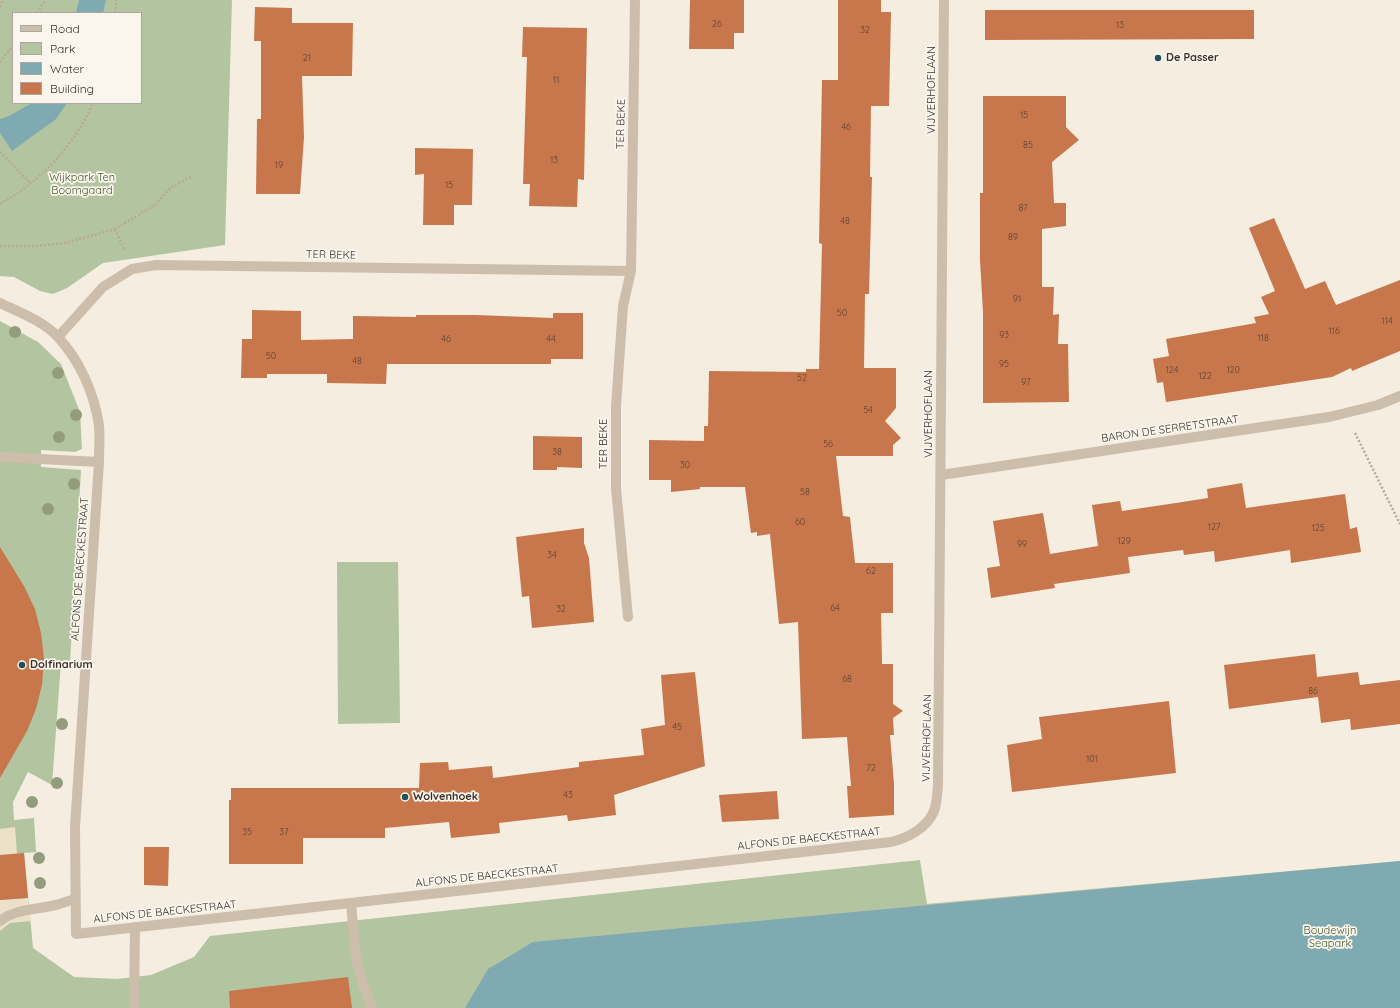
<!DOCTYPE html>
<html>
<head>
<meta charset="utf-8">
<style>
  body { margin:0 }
  #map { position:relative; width:1400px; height:1008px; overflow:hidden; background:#f4ede0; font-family:Quicksand,sans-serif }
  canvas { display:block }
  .legend { position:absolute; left:12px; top:12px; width:130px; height:92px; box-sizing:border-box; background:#fbf6ed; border:1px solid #aea79f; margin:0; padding:5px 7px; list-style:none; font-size:12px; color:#3a312b }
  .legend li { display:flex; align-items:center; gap:8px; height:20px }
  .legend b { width:20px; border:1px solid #aea79f }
</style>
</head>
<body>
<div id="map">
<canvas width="1400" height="1008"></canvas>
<ul class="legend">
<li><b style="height:5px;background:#cdbeac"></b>Road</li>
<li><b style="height:11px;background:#b3c4a0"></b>Park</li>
<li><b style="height:11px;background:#7faab1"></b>Water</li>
<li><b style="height:11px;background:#c7774b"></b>Building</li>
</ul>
</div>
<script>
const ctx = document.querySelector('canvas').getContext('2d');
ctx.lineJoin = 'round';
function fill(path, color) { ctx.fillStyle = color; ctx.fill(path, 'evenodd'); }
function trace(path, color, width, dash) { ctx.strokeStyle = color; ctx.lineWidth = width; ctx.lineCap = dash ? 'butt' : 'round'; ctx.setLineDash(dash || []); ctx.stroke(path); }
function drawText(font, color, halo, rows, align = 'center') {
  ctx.font = font + ' Quicksand,sans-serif'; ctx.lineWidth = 3.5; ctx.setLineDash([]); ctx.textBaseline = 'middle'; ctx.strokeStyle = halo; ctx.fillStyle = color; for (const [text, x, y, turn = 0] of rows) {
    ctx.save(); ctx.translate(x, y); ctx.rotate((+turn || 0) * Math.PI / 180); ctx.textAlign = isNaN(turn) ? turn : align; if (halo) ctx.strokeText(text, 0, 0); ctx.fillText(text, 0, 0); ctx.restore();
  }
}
fill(new Path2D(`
  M 0,0 L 232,0 L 225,245 L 103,263 L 67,288 L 53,294 L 40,291 L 14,277 L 0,276 ZM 13,13 L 141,13 L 141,103 L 13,103 Z
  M 0,321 L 38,342 L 61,364 L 80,412 L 82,449 L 75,452 L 41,450 L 41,467 L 81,470 L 70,663 L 61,662 L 52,785 L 28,772 L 13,802 L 14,820 L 34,818 L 36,852 L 24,853 L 33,948 L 74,977 L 117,979 L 151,975 L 194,957 L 210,936 L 920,860 L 927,904 L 1400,861 L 1400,1008 L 0,1008 Z
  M 337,562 L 398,562 L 400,723 L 338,724 Z`), '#b3c4a0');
fill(new Path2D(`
  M 15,827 L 17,854 L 0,855 L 0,829 Z
  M 28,898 L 31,921 L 10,923 L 0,931 L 0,900 Z`), '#ece0c8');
fill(new Path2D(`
  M 79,0 L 106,0 L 103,13 L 76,13 Z
  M 32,103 L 67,103 L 56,119 L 12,151 L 0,133 L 0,119 L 9,116 Z
  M 1400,861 L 1400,1008 L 465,1008 L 488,969 L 533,942 Z`), '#7faab1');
fill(new Path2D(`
  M 690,0 L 744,0 L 744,33 L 734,33 L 734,49 L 689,49 Z
  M 838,0 L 881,0 L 881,12 L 891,12 L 889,106 L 871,106 L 870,177 L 872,177 L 869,294 L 865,294 L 864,368 L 896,368 L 896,408 L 885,421 L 901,438 L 893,445 L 893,456 L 836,456 L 843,516 L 850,517 L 855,563 L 893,563 L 893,613 L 881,613 L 882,664 L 893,664 L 893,704 L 903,711 L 893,718 L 894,735 L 890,735 L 894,784 L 894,815 L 849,818 L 847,786 L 851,786 L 847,737 L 802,739 L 798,622 L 779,624 L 770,534 L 757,536 L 757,532 L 751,533 L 745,487 L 700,487 L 700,489 L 671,492 L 671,480 L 649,480 L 649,440 L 704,441 L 704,426 L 708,426 L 709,371 L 806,372 L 806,369 L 819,369 L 822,244 L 819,243 L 822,80 L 838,80 Z
  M 255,7 L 292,8 L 292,23 L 353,23 L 352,76 L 302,76 L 304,137 L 300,194 L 256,194 L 257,119 L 261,119 L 261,41 L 254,41 Z
  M 985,10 L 1254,10 L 1254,39 L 985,40 Z
  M 523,27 L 587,28 L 584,180 L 578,179 L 577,207 L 529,206 L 530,184 L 523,184 L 527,57 L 522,57 Z
  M 983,96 L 1066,96 L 1066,127 L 1079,140 L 1052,162 L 1054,203 L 1066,203 L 1066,226 L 1042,229 L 1042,287 L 1054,287 L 1053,315 L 1059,314 L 1058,344 L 1068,344 L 1069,402 L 983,403 L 983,312 L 980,260 L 980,193 L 983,193 Z
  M 415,148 L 473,149 L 472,205 L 454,205 L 454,225 L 423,225 L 424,174 L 415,175 Z
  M 1274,218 L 1305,289 L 1325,281 L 1336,305 L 1400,280 L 1400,351 L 1352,371 L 1351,368 L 1332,377 L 1166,402 L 1163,382 L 1157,383 L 1153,359 L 1169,356 L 1166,339 L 1256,323 L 1254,317 L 1269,314 L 1261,297 L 1275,291 L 1249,228 Z
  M 252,310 L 301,311 L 301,340 L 353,339 L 353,316 L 416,317 L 416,315 L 476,315 L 553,318 L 553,313 L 583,313 L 583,359 L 551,359 L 551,364 L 387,364 L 386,384 L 327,383 L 327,374 L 267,374 L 267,378 L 241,378 L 242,339 L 252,339 Z
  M 533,436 L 582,437 L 582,468 L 557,467 L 557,470 L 533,470 Z
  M 1242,483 L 1246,508 L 1345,494 L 1350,529 L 1357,527 L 1361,552 L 1291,563 L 1290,550 L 1215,562 L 1214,551 L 1184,555 L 1183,550 L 1128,557 L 1130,573 L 1054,584 L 1055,588 L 991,598 L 987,568 L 1000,566 L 993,521 L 1043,513 L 1050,554 L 1098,546 L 1092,505 L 1120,501 L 1122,511 L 1176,503 L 1208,498 L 1207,489 Z
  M 584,528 L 584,543 L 589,558 L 594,622 L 532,628 L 529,596 L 522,597 L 516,537 Z
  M 0,547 L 24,586 L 35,609 L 41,633 L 44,659 L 42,685 L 36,709 L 27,731 L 0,778 Z
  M 1315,654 L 1317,677 L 1358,672 L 1360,685 L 1400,680 L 1400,724 L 1351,730 L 1350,719 L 1321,723 L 1318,697 L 1229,709 L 1224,665 Z
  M 695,672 L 705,766 L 614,795 L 616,815 L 568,821 L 567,815 L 499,823 L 500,833 L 451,838 L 449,822 L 385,828 L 385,838 L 303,838 L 303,864 L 229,864 L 229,800 L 231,800 L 231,788 L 419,788 L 420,763 L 448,762 L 449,770 L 492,766 L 493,778 L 579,767 L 579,762 L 644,755 L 641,729 L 665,725 L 661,675 Z
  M 1169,701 L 1176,773 L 1012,792 L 1007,745 L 1042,739 L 1039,717 Z
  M 777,791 L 779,819 L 722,822 L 719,795 Z
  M 144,847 L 169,847 L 168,886 L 144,885 Z
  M 24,853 L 28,898 L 0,900 L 0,855 Z
  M 348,977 L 352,1008 L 230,1008 L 229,991 Z`), '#c7774b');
trace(new Path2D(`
  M 0,7 L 3,0
  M 37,13 L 45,0
  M 115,13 L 116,0
  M 0,62 L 13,45
  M 0,152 L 31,184
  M 0,204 C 41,181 74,146 93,103
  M 115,229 L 124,249
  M 0,246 L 36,246 L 65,243 L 115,229 L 156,204 L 171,187 L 193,176
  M 1355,433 L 1400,524`), '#b9a996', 2.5, [2, 2]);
trace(new Path2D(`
  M 0,303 C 19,312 43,321 58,337 C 80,361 94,393 99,425 C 100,437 99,450 99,462 L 75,827 L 76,934 L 891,842 C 908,838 927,828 934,811 C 937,804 937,793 938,786 L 944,0
  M 58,337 L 103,287 L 132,269 L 156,265 L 631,271 L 635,0
  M 0,457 L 99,462
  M 941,475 L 1329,417 L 1378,405 L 1400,396
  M 628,617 L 616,488 L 616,406 L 623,306 L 631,271
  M 351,903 L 356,959 L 363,984 L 372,1008
  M 0,921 C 15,909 33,910 51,906 C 59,905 67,901 75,899
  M 134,1008 L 135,927`), '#cdbeac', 10);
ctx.fillStyle = '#949c7e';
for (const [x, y] of [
  [15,332],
  [58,373],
  [76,415],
  [59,437],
  [74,484],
  [48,509],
  [62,724],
  [57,783],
  [32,802],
  [39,858],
  [40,883]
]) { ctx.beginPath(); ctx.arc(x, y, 6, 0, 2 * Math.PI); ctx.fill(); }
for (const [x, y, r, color] of [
  [1158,58,4,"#1f525d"],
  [22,665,4,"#1f525d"],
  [405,797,4,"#1f525d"]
]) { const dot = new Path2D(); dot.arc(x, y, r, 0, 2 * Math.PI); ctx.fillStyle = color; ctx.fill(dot); trace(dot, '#fbf6ed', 1.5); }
drawText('9px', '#5d4233', null, [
  ["26",717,24],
  ["13",1120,25],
  ["32",865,30],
  ["21",307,58],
  ["11",556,80],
  ["15",1024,115],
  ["46",846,127],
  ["85",1028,145],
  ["13",554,160],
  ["19",279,165],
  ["15",449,185],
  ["87",1023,208],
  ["48",845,221],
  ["89",1013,237],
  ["91",1017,299],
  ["50",842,313],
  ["114",1387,321],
  ["116",1334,331],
  ["93",1004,335],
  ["118",1263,338],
  ["46",446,339],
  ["44",551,339],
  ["50",271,356],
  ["48",357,361],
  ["95",1004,364],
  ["124",1172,370],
  ["120",1233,370],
  ["122",1205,376],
  ["52",802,378],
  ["97",1026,382],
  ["54",868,410],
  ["56",828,444],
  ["38",557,452],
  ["30",685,465],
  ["58",805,492],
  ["60",800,522],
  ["127",1214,527],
  ["125",1318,528],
  ["129",1124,541],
  ["99",1022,544],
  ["34",552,555],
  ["62",871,571],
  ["64",835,608],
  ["32",561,609],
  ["68",847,679],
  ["86",1313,691],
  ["45",677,727],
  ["101",1092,759],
  ["72",871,768],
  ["43",568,795],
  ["35",247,832],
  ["37",284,832]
]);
drawText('bold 11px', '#3a312b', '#fbf6ed', [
  ["De Passer",1166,58],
  ["Dolfinarium",30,665],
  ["Wolvenhoek",413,797]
], 'left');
drawText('11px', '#3a312b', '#fbf6ed', [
  ["VIJVERHOFLAAN",932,90,-90],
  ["TER BEKE",621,124,-89],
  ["TER BEKE",331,255,1],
  ["VIJVERHOFLAAN",929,414,-90],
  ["BARON DE SERRETSTRAAT",1170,429,-8],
  ["TER BEKE",604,444,-90],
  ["ALFONS DE BAECKESTRAAT",80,569,-86],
  ["VIJVERHOFLAAN",927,738,-89],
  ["ALFONS DE BAECKESTRAAT",809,839,-6],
  ["ALFONS DE BAECKESTRAAT",487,876,-6],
  ["ALFONS DE BAECKESTRAAT",165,912,-6]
]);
drawText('11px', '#45592e', '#fbf6ed', [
  ["Wijkpark Ten",82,178],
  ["Boomgaard",82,191],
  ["Boudewijn",1330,931],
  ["Seapark",1330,944]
]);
</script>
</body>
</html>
